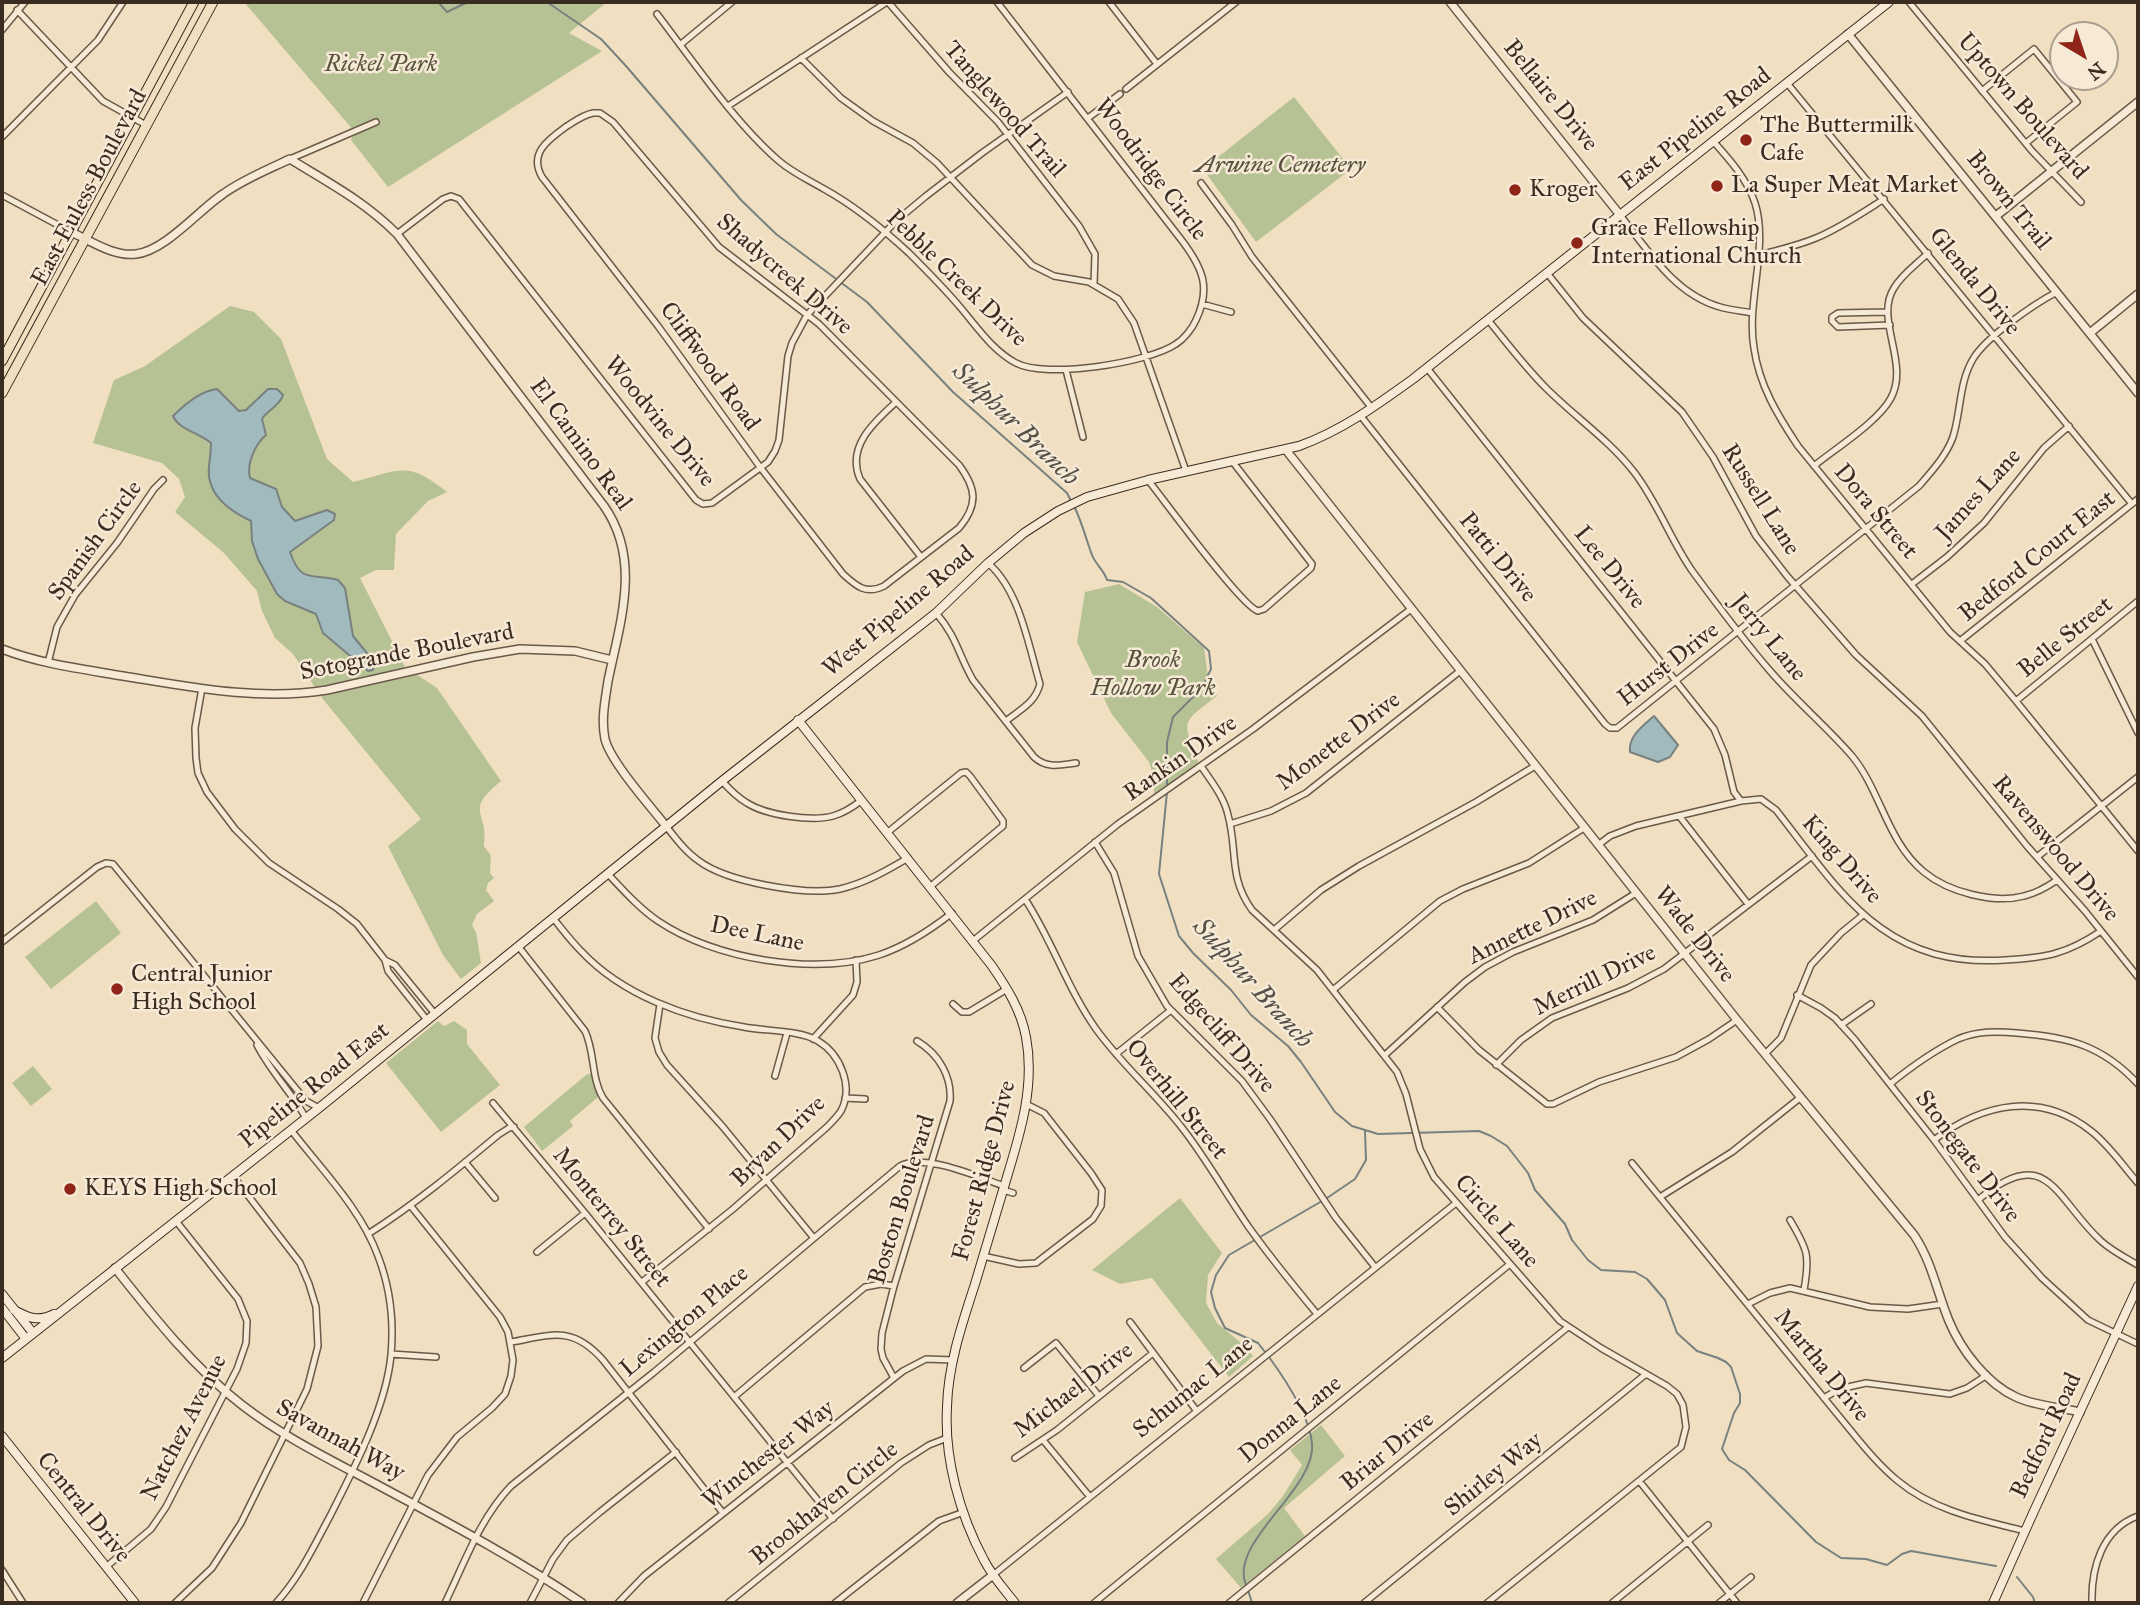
<!DOCTYPE html>
<html>
<head>
<meta charset="utf-8">
<style>
  body { margin:0 }
  #map { position:relative; width:2140px; height:1605px; overflow:hidden; background:#f1dfc1; font-family:"IM FELL Great Primer",serif }
  canvas { display:block }
  .frame { position:absolute; inset:0; border:4px solid #3b2c21; pointer-events:none }
  .north { position:absolute; left:2049px; top:21px; width:70px; height:70px; box-sizing:border-box; background:#f6ead7; border:2px solid #ab9e8e; border-radius:50%; rotate:141deg; font-size:19px; font-weight:700; line-height:28px; text-align:center; color:#3b2c21 }
  .north::after { content:''; display:block; margin:auto; width:24px; height:32px; background:#8f2418; clip-path:polygon(50% 0,100% 100%,50% 72%,0 100%) }
</style>
</head>
<body>
<div id="map">
<canvas width="2140" height="1605"></canvas>
<div class="frame"></div>
<div class="north">N</div>
</div>
<script>
const ctx = document.querySelector('canvas').getContext('2d');
ctx.lineJoin = 'round';
function fill(path, color) { ctx.fillStyle = color; ctx.fill(path, 'evenodd'); }
function trace(path, color, width, dash) { ctx.strokeStyle = color; ctx.lineWidth = width; ctx.lineCap = dash ? 'butt' : 'round'; ctx.setLineDash(dash || []); ctx.stroke(path); }
function drawText(font, color, halo, rows, align = 'center') {
  ctx.font = font + ' "IM FELL Great Primer",serif'; ctx.lineWidth = 5; ctx.setLineDash([]); ctx.textBaseline = 'middle'; ctx.strokeStyle = halo; ctx.fillStyle = color; for (const [text, x, y, turn = 0] of rows) {
    ctx.save(); ctx.translate(x, y); ctx.rotate((+turn || 0) * Math.PI / 180); ctx.textAlign = isNaN(turn) ? turn : align; if (halo) ctx.strokeText(text, 0, 0); ctx.fillText(text, 0, 0); ctx.restore();
  }
}
fill(new Path2D(`
  M 244,2 L 607,2 L 569,33 L 602,51 L 388,187 L 351,140 L 354,131 Z
  M 1294,97 L 1351,169 L 1256,242 L 1203,169 Z
  M 230,306 L 254,312 L 281,339 L 327,459 L 353,482 C 400,470 407,460 447,492 L 428,501 L 396,534 L 394,570 L 376,570 L 360,578 L 405,667 L 437,688 L 501,781 C 463,812 489,810 484,846 L 491,856 L 490,873 L 494,878 L 488,883 L 486,890 L 494,901 L 477,914 L 472,925 L 476,932 L 481,963 L 461,979 L 443,955 L 388,846 L 421,819 L 322,698 L 293,654 L 275,638 L 262,611 L 257,591 L 224,553 L 175,512 L 185,497 L 179,479 L 162,463 L 93,443 L 114,380 L 145,366 Z
  M 1119,584 L 1157,607 L 1204,648 L 1209,684 L 1217,696 C 1179,725 1183,719 1199,764 L 1154,794 L 1154,777 L 1149,762 L 1111,713 L 1077,642 L 1085,592 Z
  M 96,901 L 121,933 L 51,989 L 25,957 Z
  M 438,1021 L 444,1026 L 454,1021 L 467,1030 L 467,1044 L 500,1085 L 441,1132 L 386,1063 Z
  M 33,1066 L 52,1089 L 31,1106 L 12,1083 Z
  M 592,1073 L 598,1097 L 570,1121 L 573,1126 L 542,1151 L 524,1127 L 586,1075 Z
  M 1180,1198 L 1222,1253 L 1208,1275 L 1206,1303 L 1217,1323 L 1246,1347 L 1253,1356 L 1229,1377 L 1152,1278 L 1120,1284 L 1092,1270 Z
  M 1321,1425 L 1345,1456 L 1284,1508 L 1305,1536 L 1241,1588 L 1216,1559 L 1268,1514 L 1283,1496 L 1302,1465 L 1290,1450 Z`), '#b7c294');
const water = new Path2D(`
  M 217,389 L 239,411 L 246,410 L 268,389 L 277,389 L 283,395 C 280,406 267,410 262,419 L 266,435 C 256,443 246,464 250,478 L 276,489 L 282,507 L 295,521 L 327,510 L 335,514 L 334,520 L 290,552 C 301,584 311,573 338,580 L 345,588 L 353,636 L 375,663 L 373,670 L 368,671 L 323,633 L 316,614 L 285,601 L 277,594 L 258,559 L 252,541 L 251,521 C 228,510 206,494 209,466 C 210,458 211,451 211,443 C 200,433 179,430 173,416 C 185,404 200,391 217,389 Z
  M 1654,716 L 1678,745 L 1670,757 L 1658,762 L 1630,752 C 1628,736 1643,726 1654,716 Z`);
fill(water, '#a1babe');
trace(water, '#78817f', 2);
trace(new Path2D(`
  M 438,2 L 447,12 L 468,2
  M 547,2 L 601,39 L 626,66 L 741,200 L 776,234 L 867,302 L 953,392 L 1067,493 L 1071,501
  M 1074,506 C 1082,522 1086,539 1092,555 C 1096,565 1104,570 1107,580 L 1123,582 L 1151,598 L 1209,651 L 1211,669 L 1201,689 L 1173,717 L 1167,742 L 1167,786
  M 1167,792 L 1159,874 L 1179,936 L 1193,953 L 1231,990 L 1251,1015 L 1288,1046 L 1301,1062 L 1335,1112 L 1352,1126 L 1378,1134 L 1479,1131 L 1491,1136 L 1507,1146 L 1528,1173 L 1535,1190 L 1565,1224 L 1572,1240 L 1588,1260 L 1601,1270 L 1635,1272 L 1647,1279 L 1665,1300 L 1677,1333 L 1697,1351 L 1718,1358 L 1726,1362 L 1731,1367 L 1740,1394 L 1740,1403 L 1734,1413 L 1722,1449 L 1729,1460 L 1745,1470 L 1816,1542 L 1841,1558 L 1866,1559 L 1887,1565 L 1902,1554 L 1911,1551 L 1996,1566
  M 1327,1198 L 1355,1179 L 1366,1160 L 1365,1131
  M 1265,1352 L 1258,1343 L 1225,1328 L 1215,1308 L 1211,1292 L 1216,1275 L 1229,1255 L 1322,1201
  M 2017,1577 L 2033,1597 L 2035,1603
  M 1246,1585 C 1228,1542 1317,1489 1312,1443 C 1309,1415 1285,1379 1269,1357
  M 1248,1590 L 1252,1603`), '#78817f', 2);
const minor = new Path2D(`
  M 888,2 L 949,72 L 998,122 L 1079,226 L 1095,254 L 1094,284
  M 1109,2 L 1157,64
  M 1909,2 L 2032,151 L 2081,202
  M 17,10 L 103,101 L 146,125
  M 657,14 C 693,61 735,123 779,161 C 793,173 809,180 824,189 C 855,206 883,229 909,253 C 927,271 944,288 960,307 C 977,327 993,351 1016,363 C 1046,379 1148,363 1176,344 C 1184,339 1192,329 1196,320 C 1211,288 1203,269 1183,242 L 997,2
  M 2,30 L 25,2
  M 680,45 L 732,2
  M 801,58 L 841,98 L 873,121 L 913,143 L 937,163 L 1032,265 L 1054,276 L 1089,282 L 1118,299 L 1134,323 L 1186,471
  M 1787,83 L 2132,504
  M 1126,89 L 1236,2
  M 1982,91 L 2034,49 L 2077,102 L 2026,143
  M 728,106 L 887,2
  M 593,113 L 600,113 L 613,122 L 719,247 L 819,324 L 959,465 C 976,488 979,504 959,528 L 884,586 C 866,595 856,586 843,574 L 760,467 L 658,326 L 542,177 C 528,153 549,139 567,126 C 575,121 583,115 593,113 Z
  M 1088,118 L 1120,94
  M 2,137 L 98,40 L 123,2
  M 1713,141 C 1730,160 1747,179 1755,203 C 1769,247 1746,302 1754,348 C 1759,385 1778,416 1798,446 L 1950,632 L 1985,664 L 2016,701 L 2138,851
  M 290,159 L 376,122
  M 1201,183 L 1232,225 L 1252,257 L 1371,407
  M 2,195 L 71,232
  M 1620,215 C 1648,250 1674,294 1720,307 C 1730,310 1742,311 1752,313
  M 397,234 L 443,199 L 451,196 L 459,199 L 696,500 L 703,504 L 712,503 L 768,462 L 775,451 L 779,440 L 788,356 L 792,343 L 807,315 L 896,221 L 926,196 L 982,153 L 1068,92
  M 1757,256 C 1777,250 1797,246 1816,238 C 1840,228 1862,213 1884,199
  M 1547,273 L 1583,318 L 1682,412 L 1713,457 L 1756,536 L 1787,576 L 1856,655 L 1922,716 L 2027,846 L 2085,911 L 2138,977
  M 1202,304 L 1231,312
  M 1888,312 L 1838,313 L 1832,317 L 1832,321 L 1838,327 L 1890,325
  M 1488,320 C 1507,343 1525,367 1546,388 C 1575,417 1609,440 1634,472 C 1658,503 1671,541 1693,572 C 1718,606 1744,641 1771,672 C 1797,702 1827,727 1852,756 C 1881,791 1887,842 1924,872 C 1948,892 1994,904 2024,896 C 2037,893 2047,887 2057,880
  M 1427,368 L 1714,729 L 1725,755 L 1734,792 L 1741,801
  M 1066,370 L 1083,437
  M 895,403 C 874,422 846,447 860,479 L 921,557
  M 1360,415 L 1605,724 L 1610,728 L 1617,728 L 1919,486 C 1932,471 1946,456 1953,437 C 1961,412 1959,382 1973,359 C 1986,337 2034,304 2057,292
  M 1814,466 C 1836,448 1878,422 1891,398 C 1910,363 1874,319 1894,288 C 1902,274 1917,264 1928,253
  M 1148,480 C 1164,500 1242,607 1258,611 L 1264,609 L 1311,568 L 1312,564 L 1232,461
  M 988,563 C 1020,591 1028,644 1040,684 C 1035,703 1021,709 1006,721
  M 1912,584 L 1947,557 L 1984,523 L 2044,448 L 2069,426
  M 936,613 C 957,637 958,654 973,680 L 1034,757 C 1047,769 1060,765 1076,763
  M 2092,639 L 2138,733
  M 1960,641 L 2138,499
  M 48,663 L 57,627 L 75,595 L 117,543 L 154,489 L 163,480
  M 202,688 L 195,728 L 196,758 L 198,773 L 207,792 L 235,829 L 269,863 L 338,909 L 357,924 L 385,960 L 388,971 L 427,1020
  M 2016,701 L 2138,601
  M 1201,766 C 1211,781 1224,797 1228,815 C 1238,851 1228,877 1252,910 L 1317,970 L 1397,1072 L 1406,1094 L 1420,1149 L 1434,1177 L 1560,1321 L 1601,1348 L 1667,1386 L 1677,1394 L 1683,1405 L 1686,1427 L 1681,1447 L 1487,1603
  M 722,781 C 729,789 737,797 747,803 C 766,815 811,822 833,816 C 844,813 853,807 862,800
  M 1680,817 L 1748,904
  M 1230,824 L 1271,811 L 1306,793 L 1460,671
  M 666,826 C 676,839 686,852 699,861 C 727,882 806,896 840,889 C 865,883 886,871 908,858
  M 888,832 L 961,773 L 966,772 L 970,776 L 1003,821 L 1003,826 L 931,886
  M 1095,842 L 1114,873 L 1138,956 L 1167,1006 L 1242,1081 L 1270,1119 L 1336,1218 L 1375,1267
  M 1598,845 L 1610,836 L 1636,826 L 1741,801 L 1761,799 L 1776,810 C 1842,894 1884,968 2005,960 C 2045,958 2067,954 2101,931
  M 2037,857 L 2138,777
  M 608,874 C 623,890 639,908 658,921 C 714,959 814,976 879,955 C 906,946 929,931 952,913
  M 1025,899 C 1052,940 1067,988 1096,1029 C 1122,1065 1156,1094 1183,1129 C 1207,1160 1226,1194 1248,1226 C 1269,1256 1293,1285 1317,1314
  M 553,918 C 562,929 571,941 581,951 C 622,995 686,1018 744,1027 C 764,1031 800,1030 818,1041 C 840,1054 854,1086 841,1111 C 837,1117 832,1122 827,1127 L 733,1209 L 642,1282
  M 1274,930 L 1321,890 L 1359,866 L 1476,802 L 1535,766
  M 974,940 L 1118,824 L 1253,729 L 1411,609
  M 2,942 L 97,867 L 106,863 L 113,864 L 306,1101 L 319,1108
  M 518,946 L 585,1031 C 595,1052 591,1078 603,1098 L 709,1229
  M 385,960 L 395,965 L 435,1014
  M 1333,990 L 1440,901 L 1463,889 L 1529,863 L 1584,828
  M 1797,995 L 1821,1008 L 1835,1018 L 1855,1040 L 1934,1140 L 2005,1237 L 2042,1278 L 2088,1320 L 2138,1344
  M 660,1004 L 655,1038 L 659,1052 L 667,1065 L 723,1127 L 813,1237
  M 953,1004 L 962,1012 L 969,1012 L 1007,989
  M 1437,1007 L 1479,1050 L 1547,1104 L 1553,1104 L 1599,1082 L 1676,1057 L 1709,1039 L 1737,1020
  M 1841,1025 L 1871,1004
  M 813,1039 L 853,995 L 857,982 L 856,960
  M 257,1045 C 270,1071 291,1092 306,1118
  M 1116,1054 L 1171,1010
  M 1765,1054 L 1781,1038 L 1811,965 L 1841,933 L 1863,915
  M 1385,1055 L 1465,982 L 1485,967 L 1513,952 L 1593,920 L 1636,893
  M 1496,1065 L 1521,1040 L 1552,1018 L 1628,988 L 1664,969 L 1812,856
  M 775,1076 L 787,1033
  M 1890,1084 C 1911,1067 1933,1051 1958,1039 C 1977,1031 1996,1031 2017,1033 C 2068,1037 2102,1045 2138,1084
  M 845,1098 L 865,1099
  M 493,1103 L 585,1213 L 833,1519
  M 1934,1140 C 1983,1103 2040,1091 2091,1131 C 2109,1145 2123,1166 2138,1183
  M 465,1162 L 495,1198
  M 1632,1163 L 1856,1437 C 1869,1453 1882,1468 1898,1481 C 1934,1511 1981,1520 2025,1531
  M 1003,1190 L 1013,1193
  M 1660,1197 L 1732,1152 L 1801,1097
  M 1978,1200 C 2048,1141 2055,1199 2101,1241 C 2112,1251 2126,1258 2138,1265
  M 1790,1220 C 1808,1250 1810,1256 1804,1290
  M 368,1234 C 414,1205 456,1170 498,1135 L 509,1128 L 514,1127
  M 537,1252 L 585,1213
  M 983,1256 L 1019,1264 L 1036,1263 L 1093,1219 L 1101,1206 L 1102,1190 L 1091,1173 L 1044,1113 L 1026,1104
  M 1748,1304 L 1770,1293 L 1790,1288 L 1870,1307 L 1908,1309 L 1943,1304
  M 1130,1322 L 1196,1410
  M 511,1342 C 552,1335 572,1325 603,1360 L 723,1513
  M 391,1354 L 436,1357
  M 1024,1368 L 1056,1343 L 1099,1396
  M 894,1378 L 883,1358 L 881,1349 L 882,1333 L 894,1286 L 950,1101 C 952,1077 939,1054 917,1041
  M 734,1397 L 865,1287 L 881,1284 L 894,1286
  M 1824,1398 L 1839,1389 L 1866,1383 L 1950,1394 L 1967,1388 L 1987,1375
  M 1043,1440 L 1090,1497
  M 1015,1458 L 1057,1430 L 1153,1353
  M 1640,1482 L 1737,1603
  M 106,1567 L 151,1529 L 166,1507 L 237,1369 L 246,1343 L 247,1321 L 238,1299 L 176,1221
  M 2,1570 L 23,1603
  M 993,1575 L 1456,1203
  M 175,1603 L 212,1568 L 241,1523 L 307,1389 L 318,1346 L 316,1307 L 309,1284 L 300,1263 L 233,1176
  M 276,1603 C 299,1578 313,1548 329,1518 C 353,1471 386,1408 391,1355 C 394,1322 390,1287 378,1256 C 361,1209 321,1169 291,1130
  M 363,1603 L 428,1475 L 457,1437 L 492,1408 L 505,1394 L 511,1376 L 513,1360 L 508,1332 L 500,1317 L 410,1205
  M 445,1603 C 464,1564 480,1518 511,1486 L 653,1373 L 900,1166 C 925,1153 978,1177 1004,1186
  M 530,1603 L 553,1559 L 567,1540 L 600,1512 L 676,1452
  M 618,1603 L 644,1576 L 903,1371 L 926,1359 L 953,1360
  M 728,1603 L 901,1463 L 929,1445 L 947,1438
  M 835,1603 L 939,1521 L 964,1512
  M 1094,1603 L 1510,1264
  M 1229,1603 L 1568,1327
  M 1364,1603 L 1646,1374
  M 1612,1603 L 1708,1525
  M 1719,1603 L 1751,1577
  M 2092,1603 C 2091,1568 2102,1529 2138,1516`);
const tertiary = new Path2D(`
  M 1450,2 L 1620,215
  M 1848,34 L 2138,393
  M 1996,216 L 2138,102
  M 71,232 C 91,241 114,257 136,254 C 165,251 199,210 223,194 C 244,179 267,170 290,159 C 329,183 364,201 397,234 L 604,506 C 642,560 620,622 608,681 C 605,701 601,720 605,739 C 610,761 651,807 666,826
  M 2090,333 L 2138,294
  M 1286,450 L 1737,1020 L 1914,1235 C 1932,1262 1937,1292 1949,1321 C 1961,1350 1987,1384 2016,1397 C 2035,1406 2059,1407 2080,1412
  M 2,649 C 41,664 82,669 123,676 C 191,687 259,701 327,690 L 473,657 L 520,649 L 575,651 L 612,660
  M 115,1268 C 153,1316 193,1367 242,1405 C 282,1436 329,1459 374,1483 C 445,1521 516,1558 582,1603
  M 957,1603 L 993,1575`);
const secondary = new Path2D(`
  M 798,720 L 992,966 C 1007,988 1021,1010 1026,1037 C 1035,1085 1021,1131 1007,1177 C 996,1213 986,1248 975,1284 C 962,1324 948,1365 947,1407 C 944,1459 960,1515 984,1560 C 992,1576 1004,1589 1015,1603
  M 2,1294 L 33,1333
  M 2,1308 L 26,1339
  M 14,1310 C 29,1318 37,1322 54,1314
  M 2,1358 L 319,1108 L 722,781 L 936,613 L 988,563 L 1024,533 L 1058,511 L 1087,497 L 1148,480 L 1299,446 C 1341,431 1377,405 1413,379 L 1889,2
  M 2,1436 L 135,1603
  M 1993,1603 L 2034,1511 L 2138,1286`);
const primary = new Path2D(`
  M 2,361 L 194,2
  M 2,393 L 213,2`);
trace(minor, '#685949', 8);
trace(tertiary, '#685949', 10);
trace(secondary, '#3b2c21', 10);
trace(primary, '#3b2c21', 11);
trace(minor, '#f6ead7', 5);
trace(tertiary, '#f6ead7', 7);
trace(secondary, '#f6ead7', 8);
trace(primary, '#f1dfc1', 9);
for (const [x, y, r, color] of [
  [1746,140,7,"#8f2418"],
  [1717,186,7,"#8f2418"],
  [1515,190,7,"#8f2418"],
  [1577,243,7,"#8f2418"],
  [117,989,7,"#8f2418"],
  [70,1189,7,"#8f2418"]
]) { const dot = new Path2D(); dot.arc(x, y, r, 0, 2 * Math.PI); ctx.fillStyle = color; ctx.fill(dot); trace(dot, '#f6ead7', 2.5); }
drawText('italic 24px', '#5a523e', '#f6ead7', [
  ["Rickel Park",381,65],
  ["Arwine Cemetery",1280,166],
  ["Brook",1153,661],
  ["Hollow Park",1153,689]
]);
drawText('24px', '#3b2c21', '#f6ead7', [
  ["Bellaire Drive",1550,96,51],
  ["Uptown Boulevard",2022,107,49],
  ["Tanglewood Trail",1004,110,49],
  ["East Pipeline Road",1696,130,-38],
  ["Woodridge Circle",1150,170,53],
  ["East Euless Boulevard",90,188,-62],
  ["Brown Trail",2008,201,51],
  ["Shadycreek Drive",784,275,41],
  ["Pebble Creek Drive",956,279,44],
  ["Glenda Drive",1974,282,51],
  ["Cliffwood Road",709,367,54],
  ["Woodvine Drive",659,422,51],
  ["El Camino Real",580,445,54],
  ["James Lane",1979,495,-48],
  ["Russell Lane",1760,500,58],
  ["Dora Street",1875,512,50],
  ["Spanish Circle",96,541,-54],
  ["Bedford Court East",2038,557,-39],
  ["Patti Drive",1497,558,51],
  ["Lee Drive",1609,568,51],
  ["West Pipeline Road",899,612,-40],
  ["Jerry Lane",1768,638,51],
  ["Belle Street",2066,638,-39],
  ["Sotogrande Boulevard",407,653,-11],
  ["Hurst Drive",1669,665,-38],
  ["Monette Drive",1339,742,-37],
  ["Rankin Drive",1181,759,-35],
  ["Ravenswood Drive",2055,849,50],
  ["King Drive",1841,860,49],
  ["Annette Drive",1533,928,-26],
  ["Dee Lane",757,935,12],
  ["Wade Drive",1694,935,52],
  ["Merrill Drive",1595,981,-26],
  ["Edgecliff Drive",1221,1034,49],
  ["Pipeline Road East",315,1086,-39],
  ["Overhill Street",1176,1100,51],
  ["Bryan Drive",779,1142,-44],
  ["Stonegate Drive",1967,1157,53],
  ["Forest Ridge Drive",985,1171,-75],
  ["Boston Boulevard",903,1200,-73],
  ["Monterrey Street",611,1218,51],
  ["Circle Lane",1496,1222,49],
  ["Lexington Place",685,1322,-40],
  ["Martha Drive",1821,1366,51],
  ["Schumac Lane",1194,1388,-39],
  ["Michael Drive",1074,1391,-37],
  ["Donna Lane",1291,1420,-39],
  ["Natchez Avenue",185,1428,-63],
  ["Bedford Road",2047,1436,-65],
  ["Savannah Way",340,1441,29],
  ["Briar Drive",1388,1452,-39],
  ["Winchester Way",769,1455,-38],
  ["Shirley Way",1494,1475,-39],
  ["Brookhaven Circle",825,1504,-39],
  ["Central Drive",83,1508,51]
]);
drawText('24px', '#3b2c21', '#f6ead7', [
  ["The Buttermilk",1760,126],
  ["Cafe",1760,154],
  ["La Super Meat Market",1731,186],
  ["Kroger",1529,190],
  ["Grace Fellowship",1591,229],
  ["International Church",1591,257],
  ["Central Junior",131,975],
  ["High School",131,1003],
  ["KEYS High School",84,1189]
], 'left');
drawText('italic 26px', '#545048', '#f6ead7', [
  ["Sulphur Branch",1015,425,44],
  ["Sulphur Branch",1252,984,48]
]);
</script>
</body>
</html>
